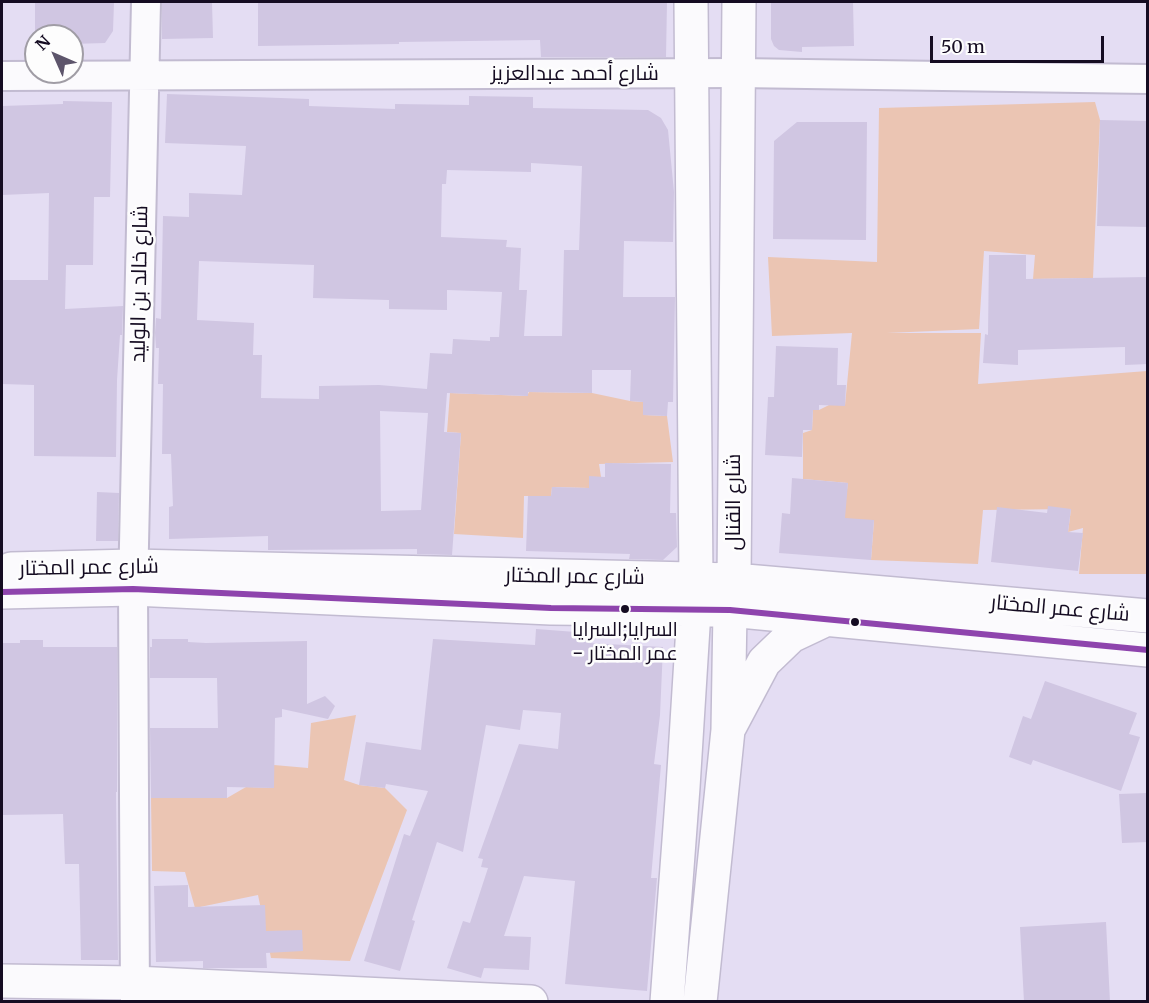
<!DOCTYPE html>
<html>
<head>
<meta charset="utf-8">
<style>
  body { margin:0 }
  #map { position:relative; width:1149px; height:1003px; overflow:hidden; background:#e4ddf3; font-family:Merriweather,serif }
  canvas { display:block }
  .frame { position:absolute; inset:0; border:3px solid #150c22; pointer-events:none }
  .north { position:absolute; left:24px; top:24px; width:60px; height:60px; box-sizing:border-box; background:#fdfdfd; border:2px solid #a09da5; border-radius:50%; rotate:315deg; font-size:16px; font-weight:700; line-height:24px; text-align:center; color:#150c22 }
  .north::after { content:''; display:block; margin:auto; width:21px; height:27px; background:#5d556b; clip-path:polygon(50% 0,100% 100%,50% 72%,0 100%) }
  .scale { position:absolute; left:930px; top:36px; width:174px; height:27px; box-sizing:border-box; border:3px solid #150c22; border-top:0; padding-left:8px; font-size:18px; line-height:21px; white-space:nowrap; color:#150c22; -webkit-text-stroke:4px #fdfdfd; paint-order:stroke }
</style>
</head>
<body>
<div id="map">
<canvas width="1149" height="1003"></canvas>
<div class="frame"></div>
<div class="north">N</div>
<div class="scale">50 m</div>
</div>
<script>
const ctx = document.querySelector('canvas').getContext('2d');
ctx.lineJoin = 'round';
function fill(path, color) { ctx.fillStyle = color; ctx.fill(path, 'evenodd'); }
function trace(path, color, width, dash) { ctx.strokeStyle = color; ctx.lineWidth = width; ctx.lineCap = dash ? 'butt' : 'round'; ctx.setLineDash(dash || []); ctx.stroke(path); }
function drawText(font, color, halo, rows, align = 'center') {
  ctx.font = font + ' Merriweather,Cairo,serif'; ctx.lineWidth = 5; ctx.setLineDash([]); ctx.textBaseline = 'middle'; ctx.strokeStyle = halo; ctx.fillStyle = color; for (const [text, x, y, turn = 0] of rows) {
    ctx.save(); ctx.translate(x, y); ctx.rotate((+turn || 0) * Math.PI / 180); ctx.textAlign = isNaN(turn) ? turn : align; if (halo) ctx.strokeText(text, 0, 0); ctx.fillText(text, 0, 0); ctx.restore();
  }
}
fill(new Path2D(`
  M 1095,102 L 1100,120 L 1093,278 L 1033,279 L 1035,255 L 984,251 L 979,329 L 887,333 L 981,333 L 978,384 L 1147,371 L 1147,574 L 1079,574 L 1083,528 L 1068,532 L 1071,509 L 983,510 L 978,564 L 871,560 L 874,520 L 842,520 L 848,483 L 803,479 L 803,433 L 812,430 L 813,410 L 819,410 L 829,405 L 845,405 L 852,333 L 772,336 L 768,257 L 877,262 L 879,108 Z
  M 529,392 L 592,393 L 630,401 L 643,402 L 644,415 L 667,416 L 673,462 L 599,464 L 601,477 L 589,477 L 589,488 L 552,487 L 551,496 L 524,496 L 523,538 L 454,534 L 461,433 L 447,432 L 450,393 L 527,396 Z
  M 356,715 L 344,780 L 359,785 L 385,788 L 407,810 L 350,961 L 271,958 L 258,895 L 195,908 L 185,872 L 152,871 L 151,798 L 227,798 L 246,787 L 274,788 L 274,765 L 308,768 L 311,723 Z`), '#ebc5b3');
fill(new Path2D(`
  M 35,2 L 114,2 L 113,31 L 105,43 L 72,44 L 72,36 L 35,36 Z
  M 162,2 L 212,2 L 213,38 L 162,39 Z
  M 258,2 L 667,2 L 666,57 L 541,57 L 540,40 L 399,42 L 399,44 L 258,46 Z
  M 771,2 L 853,2 L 854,46 L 802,47 L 802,52 L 779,50 L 774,46 L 771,39 Z
  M 167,94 L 309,99 L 309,106 L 395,109 L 395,104 L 469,105 L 469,96 L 533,97 L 533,108 L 648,110 L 661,118 L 668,130 L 674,192 L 673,242 L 624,241 L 623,297 L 675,297 L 673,402 L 668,402 L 667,416 L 643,415 L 643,402 L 630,401 L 631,370 L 592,370 L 592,393 L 528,392 L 528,396 L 447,393 L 444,432 L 461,433 L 452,555 L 417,554 L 417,549 L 268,550 L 268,536 L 169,539 L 169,507 L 173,506 L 171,454 L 162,454 L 163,384 L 158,384 L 159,348 L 156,348 L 155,333 L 156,318 L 161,319 L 163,216 L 189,217 L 189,193 L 242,195 L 246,146 L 165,143 ZM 531,163 L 582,166 L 579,250 L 564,250 L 562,336 L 524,336 L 527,290 L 519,290 L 521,248 L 506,247 L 507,240 L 441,237 L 442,184 L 446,184 L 447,170 L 531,172 ZM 199,261 L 314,265 L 313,298 L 389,300 L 389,309 L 447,310 L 447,290 L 502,292 L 499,337 L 490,337 L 490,341 L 453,339 L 452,354 L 430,353 L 427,389 L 379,385 L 319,386 L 319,399 L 261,398 L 262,355 L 253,355 L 254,323 L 197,320 ZM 380,411 L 428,413 L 421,510 L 381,511 Z
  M 63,101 L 112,102 L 110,197 L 94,197 L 93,265 L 66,265 L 65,309 L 123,306 L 122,335 L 120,335 L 117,380 L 116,457 L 34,456 L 34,385 L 2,384 L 2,280 L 48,280 L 49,193 L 2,195 L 2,106 L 63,104 Z
  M 1100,120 L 1148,121 L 1148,227 L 1097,226 Z
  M 797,122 L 867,122 L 866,240 L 773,239 L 774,141 Z
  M 989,255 L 1026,255 L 1026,279 L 1148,277 L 1148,364 L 1125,365 L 1125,347 L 1018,350 L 1018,365 L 983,363 L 985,334 L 988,335 Z
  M 776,346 L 838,348 L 837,385 L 846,385 L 845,406 L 819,405 L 819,410 L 813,410 L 812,430 L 803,430 L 802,457 L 765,455 L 768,397 L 774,397 Z
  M 605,463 L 671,464 L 670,513 L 676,513 L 677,547 L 663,560 L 629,559 L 630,554 L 526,551 L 528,496 L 551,496 L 552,487 L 589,488 L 589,476 L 605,477 Z
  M 792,478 L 848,483 L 845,518 L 874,520 L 871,560 L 779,553 L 782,513 L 790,514 Z
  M 97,492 L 119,493 L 118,541 L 96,541 Z
  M 1048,506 L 1071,509 L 1068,532 L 1083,533 L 1078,571 L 991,562 L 997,507 L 1047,513 Z
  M 536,629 L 589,633 L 588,643 L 663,647 L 660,715 L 654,764 L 661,765 L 651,878 L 657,878 L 647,991 L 565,984 L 575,881 L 524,876 L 504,936 L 531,937 L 529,970 L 484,968 L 481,978 L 447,968 L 463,921 L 470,923 L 488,868 L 481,867 L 483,859 L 478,858 L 519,744 L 558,749 L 561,713 L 523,710 L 520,730 L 486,725 L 463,852 L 437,842 L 412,920 L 415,921 L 400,971 L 364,961 L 404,834 L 410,836 L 428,791 L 386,784 L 385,788 L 359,785 L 366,742 L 421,750 L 433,639 L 535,645 Z
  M 152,639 L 188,639 L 188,642 L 206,643 L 307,641 L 307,704 L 325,696 L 335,706 L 328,719 L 282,709 L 282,717 L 275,718 L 274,788 L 227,787 L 227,798 L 151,798 L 150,728 L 218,728 L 217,678 L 150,678 L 150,647 L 152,647 Z
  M 20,640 L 43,640 L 43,647 L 117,647 L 117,792 L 116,792 L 118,960 L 81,960 L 79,864 L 65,864 L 63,814 L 2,815 L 2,643 L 20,643 Z
  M 1045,681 L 1137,713 L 1129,734 L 1140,737 L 1121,791 L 1033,760 L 1031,765 L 1009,757 L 1023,716 L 1031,719 Z
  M 1147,793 L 1148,842 L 1122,843 L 1119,794 Z
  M 188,885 L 188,907 L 265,905 L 266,931 L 302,930 L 303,951 L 266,953 L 267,968 L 203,968 L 203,961 L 156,962 L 154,886 Z
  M 1106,922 L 1110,1002 L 1024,1002 L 1020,927 Z`), '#d0c6e2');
const minor = new Path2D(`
  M 2,76 L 738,73 L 1148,79
  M 135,1002 L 133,589 L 146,2`);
const tertiary = new Path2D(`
  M 2,981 L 134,983 L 531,1002`);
const secondary = new Path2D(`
  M 11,569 L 133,566 L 734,580 L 1148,616
  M 2,592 L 133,589 L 551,608 L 730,610 L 1148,650
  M 730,726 L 764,662 L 791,636 L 827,619
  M 667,1002 L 683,787 L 696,579 L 691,2
  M 700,1002 L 728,730 L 730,610 L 734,580 L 739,2`);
trace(minor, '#c2bbd1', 32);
trace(tertiary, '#c2bbd1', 36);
trace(secondary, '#c2bbd1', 36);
trace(minor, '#fbfafd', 28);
trace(tertiary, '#fbfafd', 33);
trace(secondary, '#fbfafd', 33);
trace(new Path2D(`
  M 2,592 L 133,589 L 551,608 L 730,610 L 1148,650`), '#8e44ad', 6);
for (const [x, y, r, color] of [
  [625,609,5,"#150c22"],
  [855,622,5,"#150c22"]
]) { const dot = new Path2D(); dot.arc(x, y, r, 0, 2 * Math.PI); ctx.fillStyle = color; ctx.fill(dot); trace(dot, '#fdfdfd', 2); }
drawText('20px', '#150c22', '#fdfdfd', [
  ["السرايا;السرايا",625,630],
  ["- عمر المختار",625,654]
]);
drawText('21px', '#150c22', '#fdfdfd', [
  ["شارع أحمد عبدالعزيز",575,74],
  ["شارع خالد بن الوليد",140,284,-89],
  ["شارع القنال",734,502,-90],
  ["شارع عمر المختار",89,568,-1],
  ["شارع عمر المختار",575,577,1],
  ["شارع عمر المختار",1060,609,5]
]);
</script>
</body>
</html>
